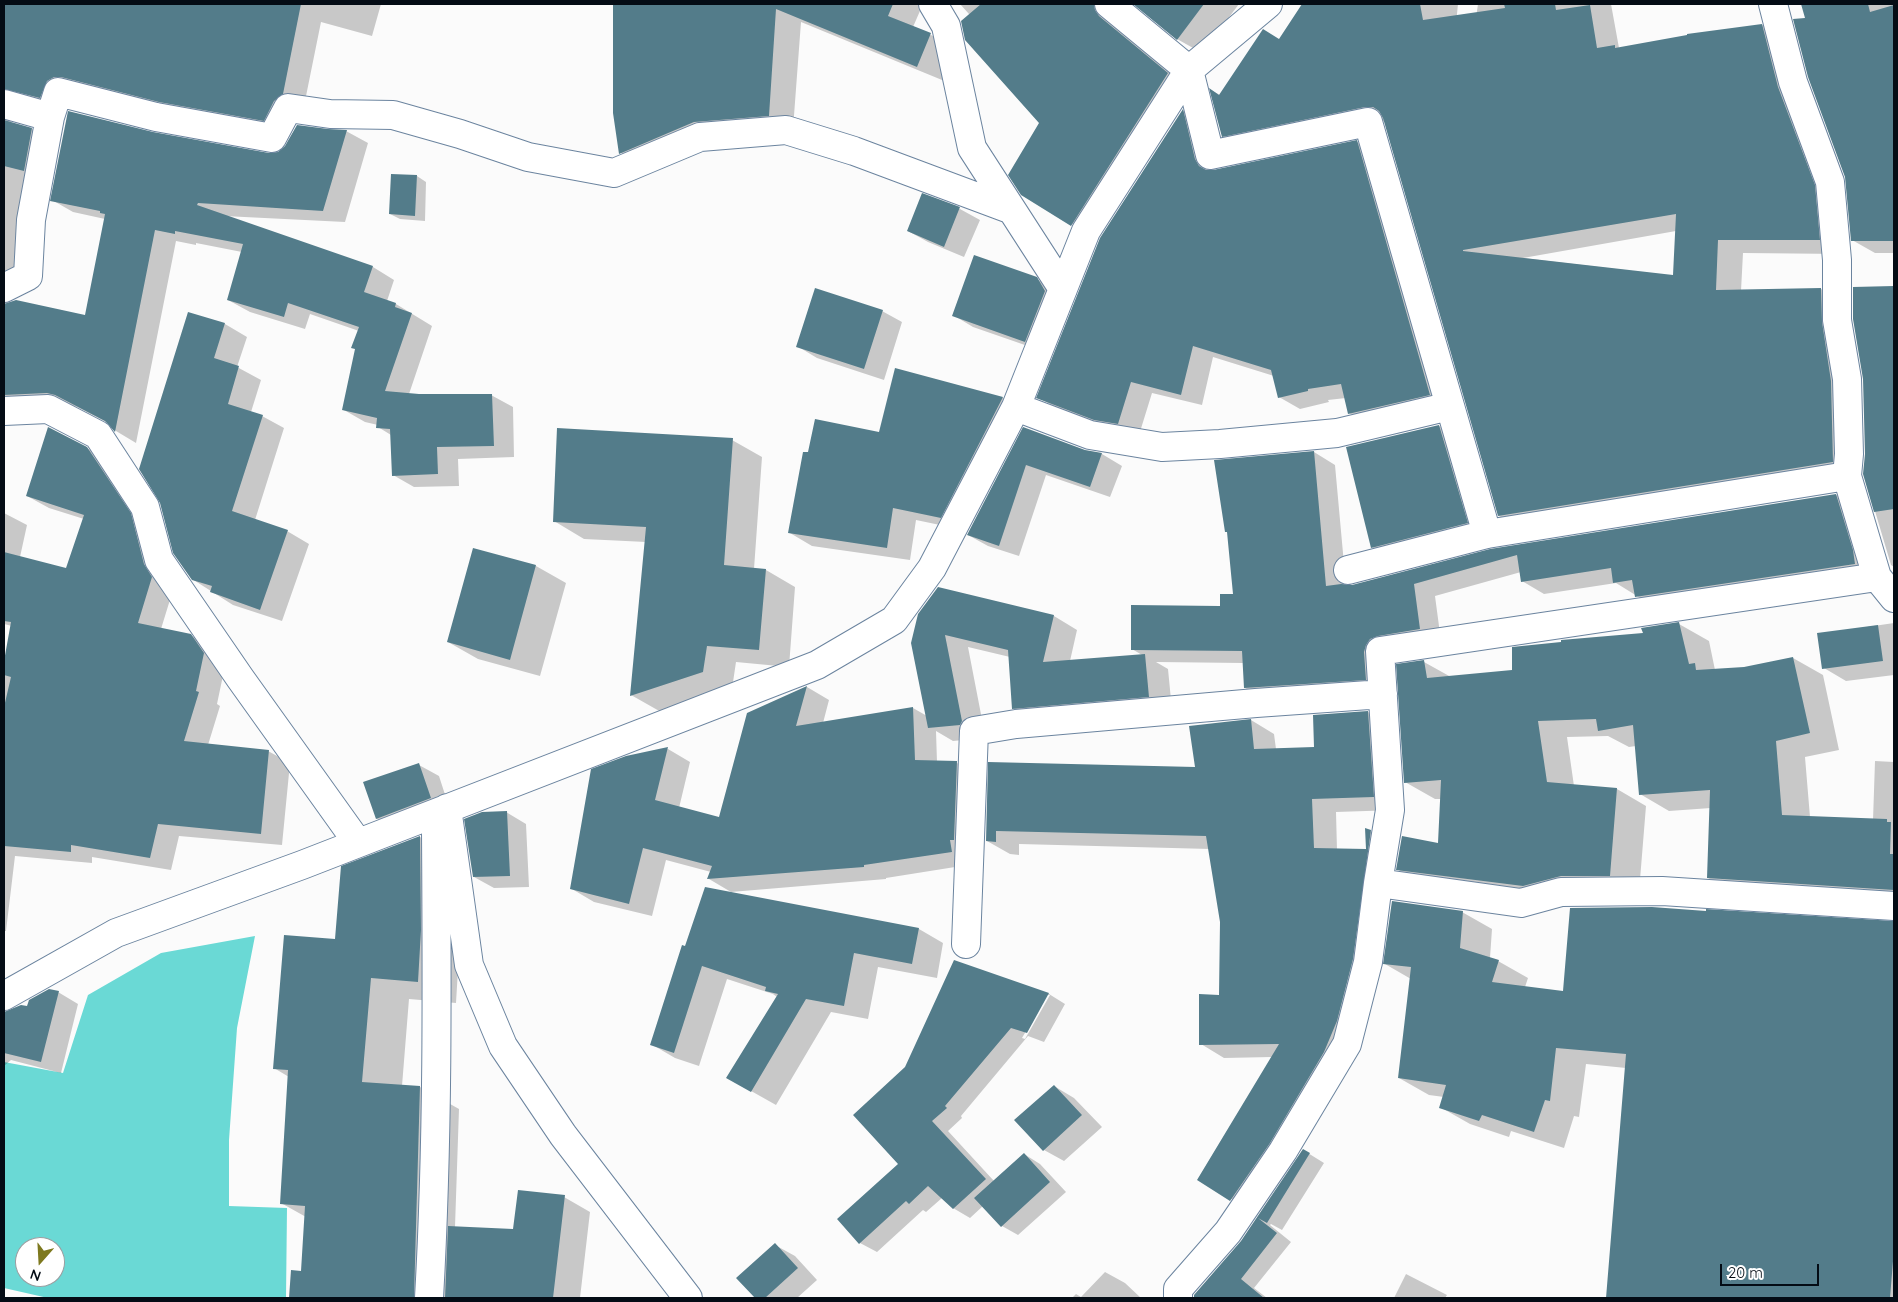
<!DOCTYPE html>
<html>
<head>
<meta charset="utf-8">
<style>
  body { margin:0 }
  #map { position:relative; width:1898px; height:1302px; overflow:hidden; background:#fbfbfb; font-family:Quicksand,sans-serif }
  canvas { display:block }
  .frame { position:absolute; inset:0; border:5px solid #040c15; pointer-events:none }
  .north { position:absolute; left:15px; top:1237px; width:50px; height:50px; box-sizing:border-box; background:#fff; border:1px solid #9b9ea1; border-radius:50%; rotate:199deg; font-size:14px; font-weight:700; line-height:20px; text-align:center; color:#040c15 }
  .north::after { content:''; display:block; margin:auto; width:18px; height:22px; background:#7e791f; clip-path:polygon(50% 0,100% 100%,50% 72%,0 100%) }
  .scale { position:absolute; left:1720px; top:1264px; width:99px; height:22px; box-sizing:border-box; border:2px solid #040c15; border-top:0; padding-left:6px; font-size:15px; line-height:18px; white-space:nowrap; color:#040c15; -webkit-text-stroke:4px #fff; paint-order:stroke }
</style>
</head>
<body>
<div id="map">
<canvas width="1898" height="1302"></canvas>
<div class="frame"></div>
<div class="north">N</div>
<div class="scale">20 m</div>
</div>
<script>
const ctx = document.querySelector('canvas').getContext('2d');
ctx.lineJoin = 'round';
function fill(path, color) { ctx.fillStyle = color; ctx.fill(path, 'evenodd'); }
function trace(path, color, width, dash) { ctx.strokeStyle = color; ctx.lineWidth = width; ctx.lineCap = dash ? 'butt' : 'round'; ctx.setLineDash(dash || []); ctx.stroke(path); }
fill(new Path2D(`
  M 255,936 L 237,1028 L 229,1140 L 229,1206 L 287,1208 L 286,1298 L 48,1298 L 4,1288 L 4,1062 L 63,1073 L 88,995 L 161,953 ZM 25,1247 L 55,1247 L 55,1277 L 25,1277 Z`), '#6ad9d5');
fill(new Path2D(`
  M 4,4 L 381,4 L 372,36 L 321,22 L 304,106 L 285,132 L 84,88 L 10,113 L 11,123 L 32,129 L 53,142 L 9,299 L 10,303 L 86,317 L 105,219 L 73,212 L 52,200 L 153,134 L 269,155 L 279,153 L 346,131 L 368,143 L 345,222 L 224,216 L 373,267 L 394,280 L 387,301 L 396,304 L 432,326 L 409,394 L 491,395 L 513,407 L 514,457 L 458,459 L 459,486 L 414,487 L 393,475 L 391,435 L 378,427 L 378,425 L 365,422 L 344,410 L 359,331 L 310,314 L 305,329 L 250,312 L 228,300 L 242,252 L 196,243 L 196,245 L 176,241 L 136,443 L 116,431 L 108,423 L 77,407 L 70,405 L 4,410 Z
  M 614,4 L 923,4 L 913,27 L 931,35 L 955,49 L 942,80 L 801,22 L 793,129 L 719,136 L 645,167 L 621,153 L 614,113 Z
  M 960,4 L 1127,4 L 1192,88 L 1096,238 L 1022,194 L 1040,123 L 1021,72 Z
  M 1135,4 L 1239,4 L 1202,53 L 1177,39 Z
  M 1303,4 L 1458,4 L 1452,64 L 1469,66 L 1478,4 L 1611,4 L 1619,48 L 1762,25 L 1786,39 L 1843,254 L 1743,253 L 1741,291 L 1821,289 L 1845,303 L 1857,476 L 1524,530 L 1499,516 L 1385,121 L 1247,150 L 1223,136 L 1211,90 L 1220,95 L 1280,40 ZM 1676,231 L 1675,276 L 1523,258 Z
  M 1802,4 L 1894,4 L 1894,253 L 1875,253 L 1852,240 L 1846,177 Z
  M 1183,111 L 1203,122 L 1215,171 L 1357,142 L 1377,154 L 1450,406 L 1370,425 L 1349,413 L 1346,398 L 1328,400 L 1329,402 L 1300,409 L 1279,397 L 1274,376 L 1213,357 L 1202,405 L 1152,393 L 1139,435 L 1116,431 L 1058,409 L 1038,397 Z
  M 417,176 L 426,182 L 425,221 L 400,219 L 390,214 Z
  M 923,195 L 960,209 L 980,220 L 964,257 L 928,242 L 908,231 Z
  M 1036,279 L 1057,290 L 1045,352 L 973,327 L 953,315 Z
  M 1894,288 L 1894,567 L 1891,565 L 1864,474 L 1866,454 L 1864,378 L 1854,289 Z
  M 882,311 L 902,322 L 884,380 L 817,358 L 797,346 Z
  M 189,313 L 225,324 L 247,337 L 237,367 L 261,380 L 251,412 L 262,416 L 284,428 L 255,520 L 287,531 L 309,544 L 282,621 L 233,605 L 192,579 Z
  M 896,370 L 1003,398 L 1025,411 L 964,530 L 916,520 L 910,560 L 812,546 L 790,533 L 880,434 Z
  M 1439,426 L 1462,439 L 1489,536 L 1395,560 L 1372,547 Z
  M 1024,428 L 1084,451 L 1102,454 L 1122,466 L 1110,497 L 1046,475 L 1019,556 L 988,546 L 968,535 Z
  M 732,440 L 762,457 L 754,569 L 766,570 L 795,587 L 789,667 L 736,662 L 732,689 L 661,712 L 631,695 L 646,542 L 584,539 L 554,521 Z
  M 87,448 L 108,461 L 173,590 L 161,629 L 190,635 L 212,648 L 225,666 L 217,704 L 220,706 L 208,745 L 268,751 L 290,763 L 282,845 L 179,836 L 171,870 L 92,857 L 92,863 L 15,856 L 6,931 L 4,931 L 4,668 L 12,626 L 4,624 L 4,513 L 27,525 L 20,557 L 67,569 L 84,519 L 49,508 L 27,496 Z
  M 1314,452 L 1335,465 L 1346,586 L 1352,586 L 1490,551 L 1836,495 L 1857,507 L 1878,576 L 1658,609 L 1616,583 L 1544,594 L 1522,581 L 1521,572 L 1435,596 L 1441,641 L 1392,651 L 1387,691 L 1267,700 L 1245,688 L 1243,663 L 1156,662 L 1168,669 L 1172,710 L 1037,722 L 1013,708 L 1010,657 L 968,647 L 985,735 L 984,738 L 953,741 L 936,731 L 937,762 L 957,763 L 979,776 L 974,864 L 886,878 L 886,879 L 731,892 L 709,879 L 711,872 L 666,860 L 652,916 L 594,902 L 572,889 L 626,757 L 668,749 L 690,762 L 679,808 L 720,818 L 748,714 L 807,687 L 829,700 L 823,723 L 913,708 L 927,716 L 919,614 L 1054,616 L 1077,630 L 1070,661 L 1142,655 L 1132,649 L 1222,607 L 1234,595 Z
  M 474,549 L 536,566 L 566,583 L 540,676 L 478,659 L 448,642 Z
  M 1894,623 L 1894,675 L 1846,681 L 1824,668 L 1819,634 Z
  M 1679,624 L 1709,641 L 1715,670 L 1744,668 L 1793,658 L 1823,675 L 1839,750 L 1805,757 L 1810,817 L 1873,820 L 1875,761 L 1894,762 L 1894,905 L 1738,895 L 1708,878 L 1711,808 L 1669,811 L 1640,794 L 1636,746 L 1629,747 L 1608,736 L 1567,737 L 1574,786 L 1617,789 L 1646,806 L 1639,892 L 1591,893 L 1427,886 L 1397,869 L 1439,844 L 1441,799 L 1435,799 L 1405,782 L 1424,662 L 1451,677 L 1514,671 Z
  M 1368,712 L 1392,726 L 1397,810 L 1336,812 L 1337,850 L 1367,850 L 1370,831 L 1394,845 L 1376,973 L 1255,1213 L 1198,1179 L 1272,1057 L 1224,1058 L 1201,1044 L 1221,996 L 1221,922 L 1210,849 L 1019,844 L 1019,855 L 1010,854 L 987,841 L 990,763 L 1197,768 L 1251,720 L 1274,734 L 1276,749 L 1315,748 Z
  M 419,765 L 439,776 L 450,810 L 397,830 L 377,819 L 364,783 Z
  M 506,812 L 526,824 L 529,887 L 494,888 L 474,877 Z
  M 420,837 L 459,859 L 459,953 L 456,1003 L 409,999 L 402,1086 L 420,1087 L 459,1109 L 455,1227 L 514,1230 L 564,1197 L 590,1212 L 580,1298 L 290,1298 L 292,1272 L 302,1273 L 306,1217 L 281,1203 L 289,1077 L 274,1068 L 336,940 L 343,867 Z
  M 1462,912 L 1492,929 L 1490,958 L 1498,961 L 1528,978 L 1525,987 L 1564,992 L 1894,923 L 1894,1298 L 1607,1298 L 1626,1068 L 1586,1064 L 1579,1117 L 1574,1116 L 1564,1148 L 1511,1131 L 1509,1137 L 1470,1124 L 1440,1107 L 1444,1097 L 1429,1095 L 1399,1078 L 1411,979 L 1385,964 Z
  M 919,929 L 943,943 L 937,978 L 878,967 L 868,1019 L 831,1012 L 776,1105 L 728,1078 L 777,997 L 773,994 L 727,979 L 699,1066 L 675,1058 L 651,1044 L 683,947 Z
  M 954,962 L 1049,994 L 1065,1004 L 1044,1042 L 1028,1036 L 961,1116 L 962,1118 L 948,1131 L 994,1181 L 1024,1154 L 1040,1164 L 1066,1192 L 1018,1235 L 1002,1226 L 983,1206 L 970,1218 L 953,1208 L 942,1198 L 926,1212 L 923,1210 L 877,1252 L 860,1243 L 900,1164 L 906,1068 ZM 1047,995 L 1050,995 L 1025,1039 L 1022,1038 Z
  M 58,992 L 78,1004 L 61,1073 L 11,1060 L 4,1066 L 4,1012 L 28,1008 Z
  M 1054,1086 L 1074,1098 L 1102,1127 L 1064,1161 L 1044,1150 Z
  M 1303,1150 L 1324,1163 L 1282,1230 L 1271,1224 L 1270,1225 L 1291,1242 L 1254,1288 L 1267,1298 L 1194,1298 L 1195,1295 L 1242,1242 Z
  M 775,1245 L 795,1256 L 817,1280 L 797,1298 L 757,1298 L 738,1278 Z
  M 1105,1272 L 1125,1283 L 1141,1298 L 1072,1298 L 1076,1294 L 1081,1297 Z
  M 1406,1274 L 1447,1295 L 1445,1298 L 1394,1298 Z`), '#0003');
fill(new Path2D(`
  M 4,4 L 301,4 L 283,94 L 274,101 L 264,121 L 159,102 L 61,77 L 54,77 L 47,81 L 40,98 L 4,89 Z
  M 613,4 L 893,4 L 888,16 L 931,33 L 917,67 L 776,9 L 769,116 L 694,122 L 619,154 L 613,113 Z
  M 981,4 L 1094,4 L 1095,10 L 1099,16 L 1168,73 L 1071,226 L 1021,195 L 1008,175 L 1039,123 L 965,40 L 961,21 Z
  M 1133,4 L 1204,4 L 1177,40 Z
  M 1302,4 L 1420,4 L 1423,20 L 1505,8 L 1504,4 L 1555,4 L 1556,10 L 1590,5 L 1597,48 L 1615,45 L 1615,48 L 1687,35 L 1687,34 L 1762,24 L 1778,87 L 1815,185 L 1820,240 L 1718,240 L 1716,290 L 1821,288 L 1822,322 L 1831,381 L 1833,462 L 1498,516 L 1383,118 L 1379,111 L 1373,107 L 1365,107 L 1222,137 L 1209,88 L 1219,95 L 1263,29 L 1279,39 ZM 1676,214 L 1673,275 L 1463,251 L 1463,250 Z
  M 1801,4 L 1868,4 L 1870,12 L 1894,5 L 1894,241 L 1851,241 L 1845,177 L 1808,77 L 1793,19 L 1805,18 Z
  M 1183,109 L 1195,159 L 1199,166 L 1206,170 L 1213,170 L 1357,140 L 1430,395 L 1348,414 L 1341,384 L 1308,389 L 1308,391 L 1278,398 L 1271,370 L 1193,346 L 1181,395 L 1131,382 L 1118,424 L 1094,420 L 1036,398 L 1100,238 Z
  M 68,111 L 153,132 L 269,153 L 278,152 L 285,146 L 297,125 L 328,129 L 347,130 L 323,211 L 198,203 L 197,205 L 373,266 L 364,292 L 396,303 L 395,307 L 412,313 L 385,391 L 419,394 L 492,394 L 494,446 L 437,447 L 438,474 L 392,476 L 390,429 L 376,428 L 377,418 L 342,410 L 355,349 L 351,348 L 359,327 L 288,303 L 284,317 L 227,300 L 243,244 L 175,231 L 175,234 L 155,230 L 115,432 L 105,421 L 55,395 L 47,393 L 4,395 L 4,304 L 16,300 L 85,315 L 105,214 L 100,213 L 100,211 L 50,201 Z
  M 4,120 L 32,128 L 24,171 L 4,166 Z
  M 391,174 L 417,175 L 415,216 L 389,214 Z
  M 922,193 L 960,207 L 944,247 L 907,231 Z
  M 974,255 L 1037,277 L 1045,291 L 1025,342 L 952,316 Z
  M 1894,286 L 1894,509 L 1874,512 L 1863,474 L 1865,454 L 1863,379 L 1853,319 L 1853,287 Z
  M 815,288 L 883,310 L 864,369 L 796,347 Z
  M 188,312 L 225,323 L 214,358 L 239,366 L 228,404 L 263,415 L 232,511 L 288,530 L 260,610 L 210,592 L 212,586 L 192,580 L 173,553 L 160,503 L 139,469 Z
  M 895,368 L 1003,397 L 941,518 L 893,508 L 887,548 L 788,533 L 803,452 L 808,452 L 815,419 L 879,432 Z
  M 1439,425 L 1468,523 L 1371,548 L 1346,447 Z
  M 48,427 L 87,447 L 131,513 L 144,564 L 152,577 L 138,623 L 191,634 L 204,653 L 196,691 L 199,692 L 184,741 L 269,750 L 261,834 L 158,824 L 150,858 L 71,845 L 71,852 L 4,846 L 4,707 L 11,677 L 4,675 L 4,661 L 11,622 L 4,621 L 4,552 L 66,568 L 84,515 L 26,496 Z
  M 1023,427 L 1085,450 L 1102,453 L 1090,487 L 1026,465 L 999,546 L 967,535 Z
  M 557,428 L 733,438 L 724,565 L 766,569 L 759,650 L 707,646 L 703,672 L 630,696 L 646,527 L 553,522 Z
  M 1314,451 L 1326,586 L 1341,584 L 1352,585 L 1490,549 L 1836,494 L 1853,550 L 1855,564 L 1635,597 L 1632,580 L 1613,583 L 1611,568 L 1521,582 L 1517,555 L 1414,584 L 1420,629 L 1378,636 L 1370,639 L 1366,645 L 1364,652 L 1366,680 L 1244,688 L 1242,651 L 1131,650 L 1131,605 L 1220,606 L 1220,594 L 1233,594 L 1227,532 L 1225,532 L 1214,460 Z
  M 473,548 L 536,565 L 510,660 L 447,642 Z
  M 938,587 L 1054,615 L 1043,662 L 1145,654 L 1149,697 L 1012,709 L 1008,650 L 945,635 L 962,721 L 960,725 L 928,728 L 911,643 L 918,614 Z
  M 1679,622 L 1689,664 L 1695,663 L 1696,670 L 1744,667 L 1793,657 L 1810,733 L 1776,741 L 1782,815 L 1887,819 L 1887,822 L 1891,822 L 1890,854 L 1893,854 L 1894,890 L 1707,878 L 1710,790 L 1639,795 L 1633,725 L 1598,731 L 1596,719 L 1538,721 L 1547,782 L 1617,788 L 1610,876 L 1561,876 L 1523,886 L 1396,870 L 1402,836 L 1438,843 L 1441,780 L 1404,783 L 1396,664 L 1424,660 L 1427,678 L 1512,670 L 1512,647 L 1561,642 L 1561,640 L 1643,633 L 1641,628 Z
  M 1878,625 L 1883,661 L 1822,669 L 1817,633 Z
  M 807,686 L 796,726 L 913,707 L 915,760 L 957,761 L 954,840 L 950,840 L 952,852 L 864,865 L 864,867 L 707,879 L 712,866 L 643,848 L 629,904 L 570,889 L 591,769 L 626,756 L 668,747 L 655,800 L 719,817 L 747,713 Z
  M 1368,711 L 1374,797 L 1312,799 L 1314,848 L 1366,849 L 1365,828 L 1371,830 L 1353,959 L 1337,1021 L 1324,1052 L 1270,1143 L 1230,1201 L 1197,1180 L 1279,1044 L 1199,1045 L 1199,994 L 1219,995 L 1220,922 L 1206,836 L 996,831 L 996,842 L 986,841 L 988,762 L 1195,767 L 1189,726 L 1251,719 L 1254,749 L 1314,747 L 1313,715 Z
  M 419,763 L 431,798 L 376,819 L 363,782 Z
  M 507,811 L 510,876 L 473,877 L 464,819 L 482,812 Z
  M 420,836 L 421,930 L 418,982 L 371,978 L 362,1082 L 420,1086 L 414,1298 L 289,1298 L 291,1270 L 301,1271 L 305,1206 L 280,1204 L 288,1070 L 273,1069 L 284,935 L 335,939 L 341,866 Z
  M 705,887 L 919,928 L 912,964 L 854,953 L 844,1006 L 806,999 L 751,1092 L 726,1078 L 778,994 L 765,991 L 766,987 L 702,966 L 674,1053 L 650,1045 L 682,945 L 685,946 Z
  M 1392,901 L 1463,911 L 1460,948 L 1499,960 L 1492,982 L 1563,991 L 1570,908 L 1652,907 L 1706,911 L 1706,909 L 1894,921 L 1894,1249 L 1890,1298 L 1606,1298 L 1626,1054 L 1556,1048 L 1550,1101 L 1545,1100 L 1534,1132 L 1482,1115 L 1479,1121 L 1439,1108 L 1446,1085 L 1398,1078 L 1411,967 L 1383,964 Z
  M 954,960 L 1049,993 L 1027,1033 L 1011,1028 L 945,1106 L 947,1108 L 932,1121 L 986,1179 L 953,1209 L 928,1186 L 909,1204 L 906,1201 L 859,1244 L 837,1219 L 898,1164 L 853,1115 L 905,1067 Z
  M 49,989 L 59,991 L 41,1062 L 4,1053 L 4,1012 L 21,1005 L 27,1006 L 29,1000 Z
  M 1054,1085 L 1082,1115 L 1043,1151 L 1014,1120 Z
  M 1303,1149 L 1310,1153 L 1267,1223 L 1258,1218 L 1277,1233 L 1241,1279 L 1264,1298 L 1194,1298 L 1194,1295 L 1241,1241 Z
  M 1024,1153 L 1050,1182 L 1001,1227 L 974,1198 Z
  M 518,1190 L 565,1195 L 553,1298 L 445,1298 L 448,1226 L 513,1229 Z
  M 775,1243 L 798,1268 L 765,1298 L 755,1298 L 736,1278 Z`), '#537c8a');
const street = new Path2D(`
  M 933,4 L 946,26 L 972,148 L 1063,289
  M 1109,4 L 1189,70 L 1210,155 L 1368,122 L 1487,534
  M 1773,4 L 1793,82 L 1830,182 L 1837,260 L 1837,320 L 1847,379 L 1849,454 L 1847,476 L 1877,577 L 1894,598
  M 4,104 L 50,117 L 58,92 L 156,117 L 272,138 L 288,108 L 330,114 L 393,115 L 460,134 L 528,157 L 614,173 L 700,137 L 786,130 L 854,151 L 1012,210
  M 4,288 L 28,276 L 31,220 L 50,117
  M 1016,407 L 1090,435 L 1162,447 L 1220,444 L 1337,433 L 1450,406
  M 4,411 L 48,409 L 98,435 L 145,507 L 159,560 L 240,678 L 358,843
  M 1348,570 L 1487,534 L 1847,476
  M 1877,577 L 1380,651 L 1390,810 L 1378,883 L 1521,903 L 1561,892 L 1662,891 L 1894,906
  M 447,808 L 469,965 L 503,1046 L 563,1135 L 688,1298
  M 966,944 L 974,731 L 1016,724 L 1256,703 L 1383,694
  M 4,996 L 116,933 L 302,865 L 817,665 L 894,620 L 932,568 L 1016,407 L 1086,231 L 1189,70 L 1268,4
  M 429,1298 C 438,1142 437,986 436,829
  M 1178,1298 L 1178,1289 L 1228,1232 L 1283,1151 L 1347,1044 L 1368,962 L 1378,883`);
trace(street, '#6b849f', 30);
trace(street, '#fff', 28);
</script>
</body>
</html>
